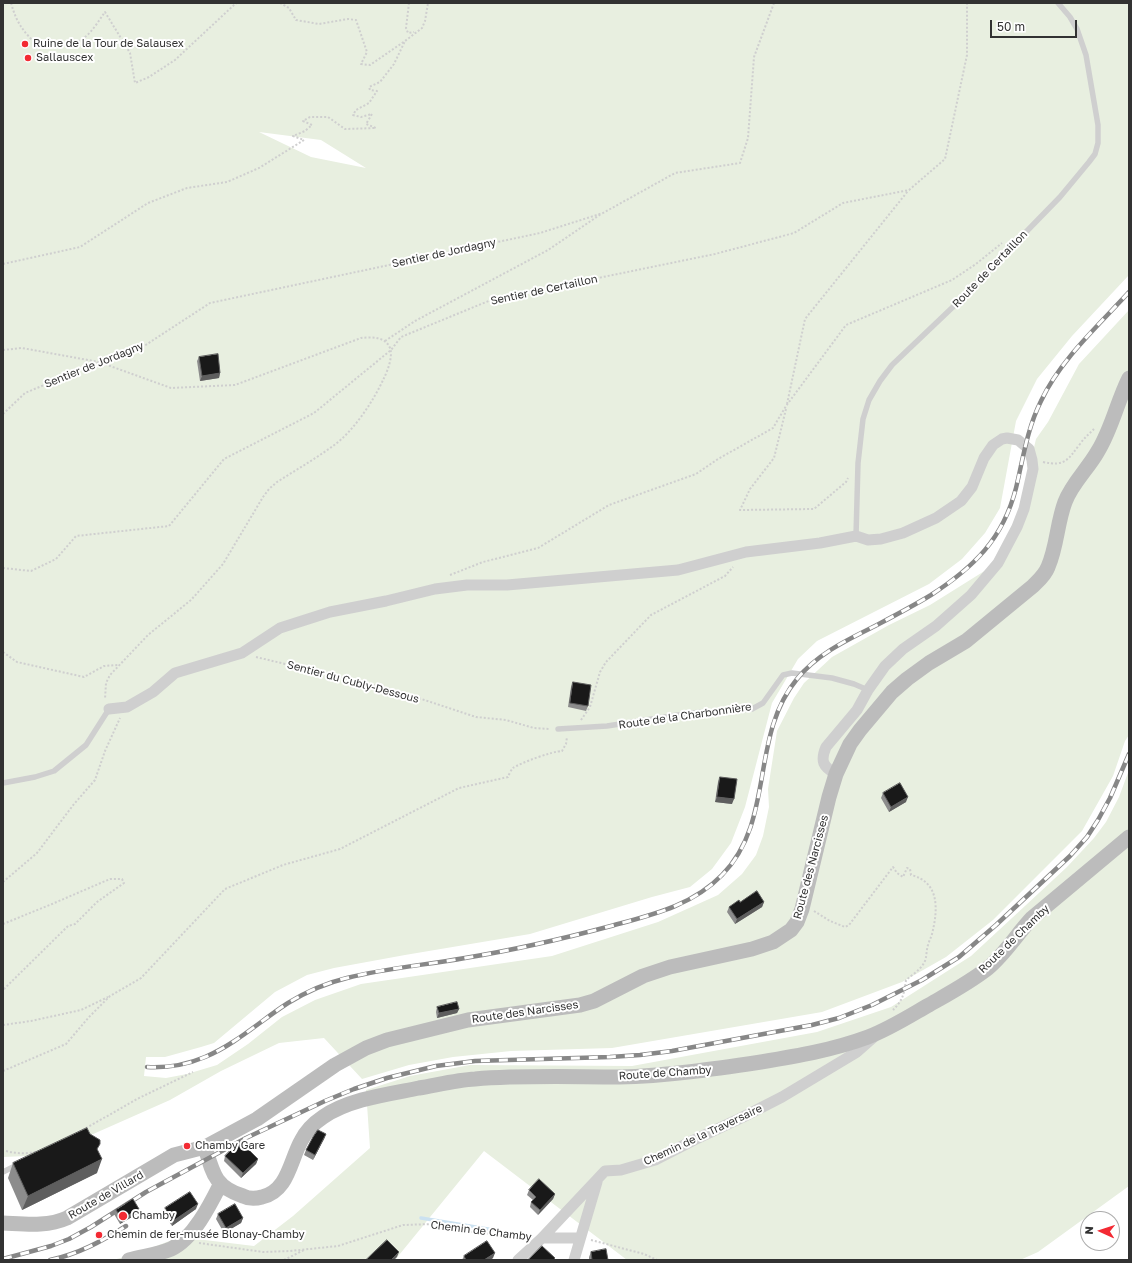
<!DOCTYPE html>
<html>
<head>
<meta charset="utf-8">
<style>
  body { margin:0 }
  #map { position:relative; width:1132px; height:1263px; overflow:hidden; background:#fff; font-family:"Golos Text",sans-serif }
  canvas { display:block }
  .frame { position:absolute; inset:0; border:4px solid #323232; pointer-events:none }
  .north { position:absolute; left:1080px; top:1211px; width:40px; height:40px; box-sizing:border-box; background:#fff; border:1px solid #adadad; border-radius:50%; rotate:273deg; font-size:11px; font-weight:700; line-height:16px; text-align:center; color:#323232 }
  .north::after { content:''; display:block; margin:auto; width:14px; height:18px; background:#f32a33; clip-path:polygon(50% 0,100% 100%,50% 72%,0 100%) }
  .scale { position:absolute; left:990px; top:20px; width:87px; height:18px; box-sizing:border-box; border:2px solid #323232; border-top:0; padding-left:5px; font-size:12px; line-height:14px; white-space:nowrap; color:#323232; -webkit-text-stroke:3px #fff; paint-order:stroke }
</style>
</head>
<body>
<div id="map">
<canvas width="1132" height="1263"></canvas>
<div class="frame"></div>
<div class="north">N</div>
<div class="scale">50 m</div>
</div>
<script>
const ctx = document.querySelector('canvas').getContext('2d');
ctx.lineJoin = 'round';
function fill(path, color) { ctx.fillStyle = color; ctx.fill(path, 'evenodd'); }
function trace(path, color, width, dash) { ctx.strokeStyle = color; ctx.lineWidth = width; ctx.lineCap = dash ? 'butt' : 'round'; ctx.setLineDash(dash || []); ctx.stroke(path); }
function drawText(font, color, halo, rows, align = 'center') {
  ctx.font = font + ' "Golos Text",sans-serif'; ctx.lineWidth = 4; ctx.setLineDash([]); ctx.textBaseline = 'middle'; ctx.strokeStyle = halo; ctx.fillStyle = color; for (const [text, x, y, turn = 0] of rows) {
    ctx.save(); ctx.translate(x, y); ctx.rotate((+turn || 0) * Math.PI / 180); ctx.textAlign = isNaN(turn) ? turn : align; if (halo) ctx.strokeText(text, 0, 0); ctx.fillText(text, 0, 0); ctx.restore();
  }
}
fill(new Path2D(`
  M 3,3 L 1129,3 L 1129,275 L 1072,336 L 1037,379 L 1016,421 L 1000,508 L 985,533 L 962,559 L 929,584 L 817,641 L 798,659 L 772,703 L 745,807 L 731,843 L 712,869 L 690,887 L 652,897 L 530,934 L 405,955 L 334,968 L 307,975 L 275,992 L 214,1043 L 201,1047 L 165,1057 L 146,1057 L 144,1076 L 166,1078 L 187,1074 L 217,1065 L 248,1044 L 282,1017 L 315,1000 L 361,984 L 552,956 L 658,922 L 718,895 L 742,874 L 756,855 L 763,836 L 769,807 L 768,789 L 777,731 L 794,698 L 804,683 L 832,657 L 889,625 L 930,605 L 986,570 L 1001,552 L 1020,507 L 1036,439 L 1048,422 L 1079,364 L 1129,310 L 1129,735 L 1125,741 L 1113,776 L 1082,831 L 993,920 L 946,957 L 902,982 L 822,1012 L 612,1048 L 511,1051 L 453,1057 L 409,1065 L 362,1079 L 324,1038 L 279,1043 L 221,1071 L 170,1100 L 91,1135 L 27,1156 L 3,1157 ZM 259,132 L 321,140 L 366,168 L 311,157 Z
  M 1129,770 L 1129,1186 L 1038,1252 L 1020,1260 L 627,1260 L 484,1151 L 395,1260 L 113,1260 L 135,1254 L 180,1237 L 254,1246 L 293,1216 L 370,1148 L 366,1090 L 410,1076 L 470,1065 L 632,1066 L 817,1032 L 891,1007 L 971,956 L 1067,867 L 1094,838 L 1106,822 L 1119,797 Z`), '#e8efe0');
trace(new Path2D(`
  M 421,1218 L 500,1231`), '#cbe1f0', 3.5);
trace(new Path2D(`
  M 11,3 C 17,24 23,31 38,46 C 52,46 74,46 85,37 C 93,31 99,20 105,12 L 130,53 L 135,83 L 149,77 L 175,60 L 234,5 L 237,3
  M 280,3 L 289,8 L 296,20 L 319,24 L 348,19 L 356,20 L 367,52 L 361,64 L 370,65 L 405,41 L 422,28 L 425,21 L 428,3
  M 409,3 L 406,28 L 408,33 L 414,32
  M 3,264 L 80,247 L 148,203 L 187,188 L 227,182 L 259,168 L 304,140 L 293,136 L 305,131 L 312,125 L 303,121 L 310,117 L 328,117 L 345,129 L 376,128 L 366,124 L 372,114 L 361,117 L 353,115 L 356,110 L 369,103 L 377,91 L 370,90 L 369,87 L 380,82 L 394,64 L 405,41
  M 385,341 L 415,321 L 548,250 L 601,214
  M 3,350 L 22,348 L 99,362 L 171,388 L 235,385 L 361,338 C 371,337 385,336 390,348 C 393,356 388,370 384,378 C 374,400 354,431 333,446 C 315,459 296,470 277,482 L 269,489 L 263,497 L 223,564 L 191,600 L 148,635 L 110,675 L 106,683 L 105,699
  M 787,404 L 805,319 L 908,191
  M 786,409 L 774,458 L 750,489 L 740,510 L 814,509 L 846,482 L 848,478
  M 3,414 L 25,393 L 99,362 L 141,348 L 210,303 L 540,233 L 603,213 L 675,173 L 740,163 L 748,138 L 754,57 L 774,3
  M 1043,462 C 1066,467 1068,459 1080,444 C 1084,438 1089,434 1094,429
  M 3,568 L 31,571 L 56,559 L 76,536 L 169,526 L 224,459 L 314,413 L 391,350 L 401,337 L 491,300 L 715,254 L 794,233 L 843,203 L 909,190 L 945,159 L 967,55 L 967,3
  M 450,575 L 483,562 L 538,548 L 609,505 L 696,474 L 718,459 L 773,428 L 786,406 L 846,325 L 952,280 L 976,264 L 1002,243
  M 3,652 L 17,662 L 84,677 L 104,666 L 118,665
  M 256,657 L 394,690 L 476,717 L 506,720 L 534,728 L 550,729
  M 581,720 L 590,707 L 600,672 L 606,662 L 651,615 L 725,576 L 733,567
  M 3,882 L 37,853 L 74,804 L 95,780 L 105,751 L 120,718
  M 814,911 L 830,921 L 845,927 L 849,925 L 893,867 L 897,873 L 903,877 L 907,868 L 910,869 L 911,875 C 940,882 938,910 932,934 C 931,938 929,941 928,945 C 926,951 927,958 924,963 C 920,970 912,975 906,980 C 904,994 903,1000 893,1010
  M 3,924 L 52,904 L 110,879 L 122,879 L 124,883 L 97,902 L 75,924 L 68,926 L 3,990
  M 3,1025 L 31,1021 L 81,1010 L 108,997
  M 3,1071 L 66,1044 L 89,1017 L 110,996 L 141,978 L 225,889 L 283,865 L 340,849 L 459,788 L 508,777 C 509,774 511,770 513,768 C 520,763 553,751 562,751 L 566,744 L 567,737
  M 72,1136 L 139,1098 L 193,1072
  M 6,1151 C 18,1154 28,1154 39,1151
  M 591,1240 L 644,1254 L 657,1260
  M 199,1243 L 263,1252 L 290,1251 L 338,1246 L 403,1225 L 434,1224 L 472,1232 L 527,1237
  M 284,1260 L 304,1250`), '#cfcfcf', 2, [2, 2]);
trace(new Path2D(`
  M 856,536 L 858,463 L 863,419 L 869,400 L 880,381 L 892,365 L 955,305 L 1060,197 L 1089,162 L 1095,154 L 1098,143 L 1098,125 L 1086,55 L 1077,29 L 1070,17 L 1058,3
  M 558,729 L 607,726 L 691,713 L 752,709 L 763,703 L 783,675 L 792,673 L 832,678 L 854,684 L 868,690
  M 3,783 L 35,777 L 54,771 L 86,745 L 109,709
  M 3,1172 L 17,1165`), '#cfcfcf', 5.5);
trace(new Path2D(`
  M 109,709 L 127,707 L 153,692 L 175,673 L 242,653 L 280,628 L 330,612 L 386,601 L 435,589 L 467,585 L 507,585 L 678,570 L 746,552 L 820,543 L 856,536 L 868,540 L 881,539 L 903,533 L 936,518 L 961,501 L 972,487 L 984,458 L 993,445 L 1002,439 L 1007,438 L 1018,440 L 1029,449 L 1032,460 L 1033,469 L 1024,509 L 1017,527 L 998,563 L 971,595 L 936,626 L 903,649 L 885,666 L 868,690 L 857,710 L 826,747 C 820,761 823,767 836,774
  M 542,1238 L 580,1238
  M 518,1260 L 542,1238 L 605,1171 L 621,1170 L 655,1160 L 694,1140 L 743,1117 L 782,1097 L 857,1052 L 874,1037
  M 574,1260 L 597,1182`), '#cfcfcf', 11);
trace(new Path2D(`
  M 205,1147 C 213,1174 215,1187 243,1196 C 249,1199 255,1199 262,1197 C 288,1191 290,1161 301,1141 C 306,1131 314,1123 323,1117 C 349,1099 389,1094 419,1088 C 437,1085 457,1080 475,1079 C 523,1075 571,1077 619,1077 C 667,1076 714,1069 761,1062 C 797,1056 833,1050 868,1037 C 889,1029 908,1017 927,1006 C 948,994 969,983 988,968 C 1005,954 1017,934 1032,918 L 1129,837
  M 3,1223 C 25,1224 47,1227 67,1218 L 174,1155 L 205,1147 L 257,1119 L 335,1065 L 366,1048 L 387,1040 L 468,1020 L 580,1005 L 594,1001 L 643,976 L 670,967 L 752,949 L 773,942 L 791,930 L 797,922 L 802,909 L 829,797 L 836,774 L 850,744 L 860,730 L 892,692 L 907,679 L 929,663 L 966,641 L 1033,586 C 1039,580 1045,575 1048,567 C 1057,547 1057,523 1065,502 C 1072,483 1088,469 1098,451 C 1112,428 1117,402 1129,378
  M 129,1260 C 143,1256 157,1255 171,1249 C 193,1239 210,1205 220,1185`), '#bcbcbc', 15);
const rail = new Path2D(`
  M 147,1067 C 167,1068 186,1065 205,1057 C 236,1044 260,1021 288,1003 C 306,992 326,983 347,978 C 386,968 426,965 465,958 C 514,950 562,939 611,926 C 651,915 692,906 722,875 C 776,820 749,737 797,679 C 817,654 847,640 875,626 C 894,616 913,606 931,595 C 974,567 1003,539 1016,488 C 1023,459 1027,429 1041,401 C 1060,360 1099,325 1129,292
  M 3,1259 L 51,1246 L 69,1239 L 91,1227 L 146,1192 L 246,1138 L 325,1101 L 354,1089 L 387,1078 L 436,1066 L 475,1061 L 610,1057 L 640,1055 L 672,1051 L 812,1025 L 839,1018 L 872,1005 L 922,980 L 959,957 L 996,925 L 1070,856 L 1087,837 L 1098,820 L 1110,798 L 1129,754
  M 50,1260 C 79,1254 102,1241 126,1226`);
trace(rail, '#878787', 4.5);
trace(rail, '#fff', 3, [9]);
fill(new Path2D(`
  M 199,357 L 220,373 L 219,378 L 200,381 L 197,361 Z
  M 573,682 L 588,706 L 586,711 L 568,707 L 571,687 Z
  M 720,777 L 732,804 L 715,802 L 718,782 Z
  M 883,793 L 906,802 L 889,812 L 881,798 Z
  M 740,902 L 764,902 L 762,907 L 735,924 L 727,912 L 729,907 Z
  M 437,1007 L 459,1009 L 457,1013 L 437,1018 L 436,1012 Z
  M 326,1134 L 324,1139 L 313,1160 L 304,1155 L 306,1150 Z
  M 98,1150 L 97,1173 L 22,1210 L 8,1178 L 13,1163 Z
  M 225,1156 L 258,1159 L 256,1164 L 241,1178 L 224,1161 Z
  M 529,1190 L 555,1194 L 553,1199 L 538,1215 L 530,1207 L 531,1202 L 533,1200 L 527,1195 Z
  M 165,1208 L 196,1209 L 172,1226 L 163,1213 Z
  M 139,1209 L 137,1214 L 120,1224 L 114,1214 L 116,1210 Z
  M 218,1214 L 243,1218 L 241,1223 L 224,1233 L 216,1219 Z
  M 591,1252 L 608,1260 L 589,1260 L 589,1257 Z
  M 464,1256 L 493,1258 L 490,1260 L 462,1260 Z`), '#8c8c8c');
fill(new Path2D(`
  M 220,373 L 219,378 L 200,381 L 202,376 Z
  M 717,797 L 734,799 L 732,804 L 715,802 Z
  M 908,797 L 906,802 L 889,812 L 891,807 Z
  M 764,902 L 762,907 L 735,924 L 737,919 Z
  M 459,1009 L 457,1013 L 437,1018 L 439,1013 Z
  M 326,1134 L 324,1139 L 313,1160 L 315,1155 Z
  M 102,1159 L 97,1173 L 22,1210 L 28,1196 Z
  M 258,1159 L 256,1164 L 241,1178 L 243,1173 Z
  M 555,1194 L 553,1199 L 538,1215 L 540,1210 Z
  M 198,1204 L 196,1209 L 172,1226 L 173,1221 Z
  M 139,1209 L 137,1214 L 120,1224 L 122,1219 Z
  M 243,1218 L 241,1223 L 224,1233 L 226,1228 Z
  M 399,1252 L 397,1257 L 394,1260 L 391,1260 Z
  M 495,1253 L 493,1258 L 490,1260 L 484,1260 Z`), '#5e5e5e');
const building = new Path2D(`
  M 218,354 L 220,373 L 202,376 L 199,357 Z
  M 573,682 L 591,685 L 588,706 L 570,703 Z
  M 720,777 L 737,779 L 734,799 L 717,797 Z
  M 900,783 L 908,797 L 891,807 L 883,793 Z
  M 757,891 L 764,902 L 737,919 L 729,907 L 739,900 L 740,902 Z
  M 457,1002 L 459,1009 L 439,1013 L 437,1007 Z
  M 87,1128 L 90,1134 L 100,1140 L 100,1144 L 97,1149 L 102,1159 L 28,1196 L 13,1163 Z
  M 318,1130 L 326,1134 L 315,1155 L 306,1150 L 313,1137 Z
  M 240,1141 L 258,1159 L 243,1173 L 225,1156 Z
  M 539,1179 L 555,1194 L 540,1210 L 531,1202 L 536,1197 L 529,1190 Z
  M 190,1192 L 198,1204 L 173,1221 L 165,1208 Z
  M 133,1199 L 139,1209 L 122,1219 L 116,1210 Z
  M 235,1204 L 243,1218 L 226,1228 L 218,1214 Z
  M 387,1240 L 399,1252 L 391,1260 L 366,1260 Z
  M 487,1241 L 495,1253 L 484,1260 L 466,1260 L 464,1256 Z
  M 542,1246 L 555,1258 L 553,1260 L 528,1260 Z
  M 606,1249 L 608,1260 L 592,1260 L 591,1252 Z`);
fill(building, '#191919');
trace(building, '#5e5e5e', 1);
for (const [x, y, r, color] of [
  [25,44,4,"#f32a33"],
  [28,58,4,"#f32a33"],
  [187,1146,4,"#f32a33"],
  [123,1216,5,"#f32a33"],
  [99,1235,4,"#f32a33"]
]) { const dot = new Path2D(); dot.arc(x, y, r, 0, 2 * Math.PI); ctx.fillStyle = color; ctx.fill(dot); trace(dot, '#fff', 1.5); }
drawText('11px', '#323232', '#fff', [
  ["Ruine de la Tour de Salausex",33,44],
  ["Sallauscex",36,58],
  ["Chamby Gare",195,1146],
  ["Chamby",132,1216],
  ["Chemin de fer-musée Blonay-Chamby",107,1235]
], 'left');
drawText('11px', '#323232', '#fff', [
  ["Sentier de Jordagny",444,253,-12],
  ["Route de Certaillon",990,269,-46],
  ["Sentier de Certaillon",544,290,-12],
  ["Sentier de Jordagny",94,365,-22],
  ["Sentier du Cubly-Dessous",353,682,15],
  ["Route de la Charbonnière",685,716,-8],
  ["Route des Narcisses",811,867,-75],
  ["Route de Chamby",1014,939,-44],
  ["Route des Narcisses",525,1012,-8],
  ["Route de Chamby",665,1073,-4],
  ["Chemin de la Traversaire",703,1135,-25],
  ["Route de Villard",106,1195,-30],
  ["Chemin de Chamby",481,1231,7]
]);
</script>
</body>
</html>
